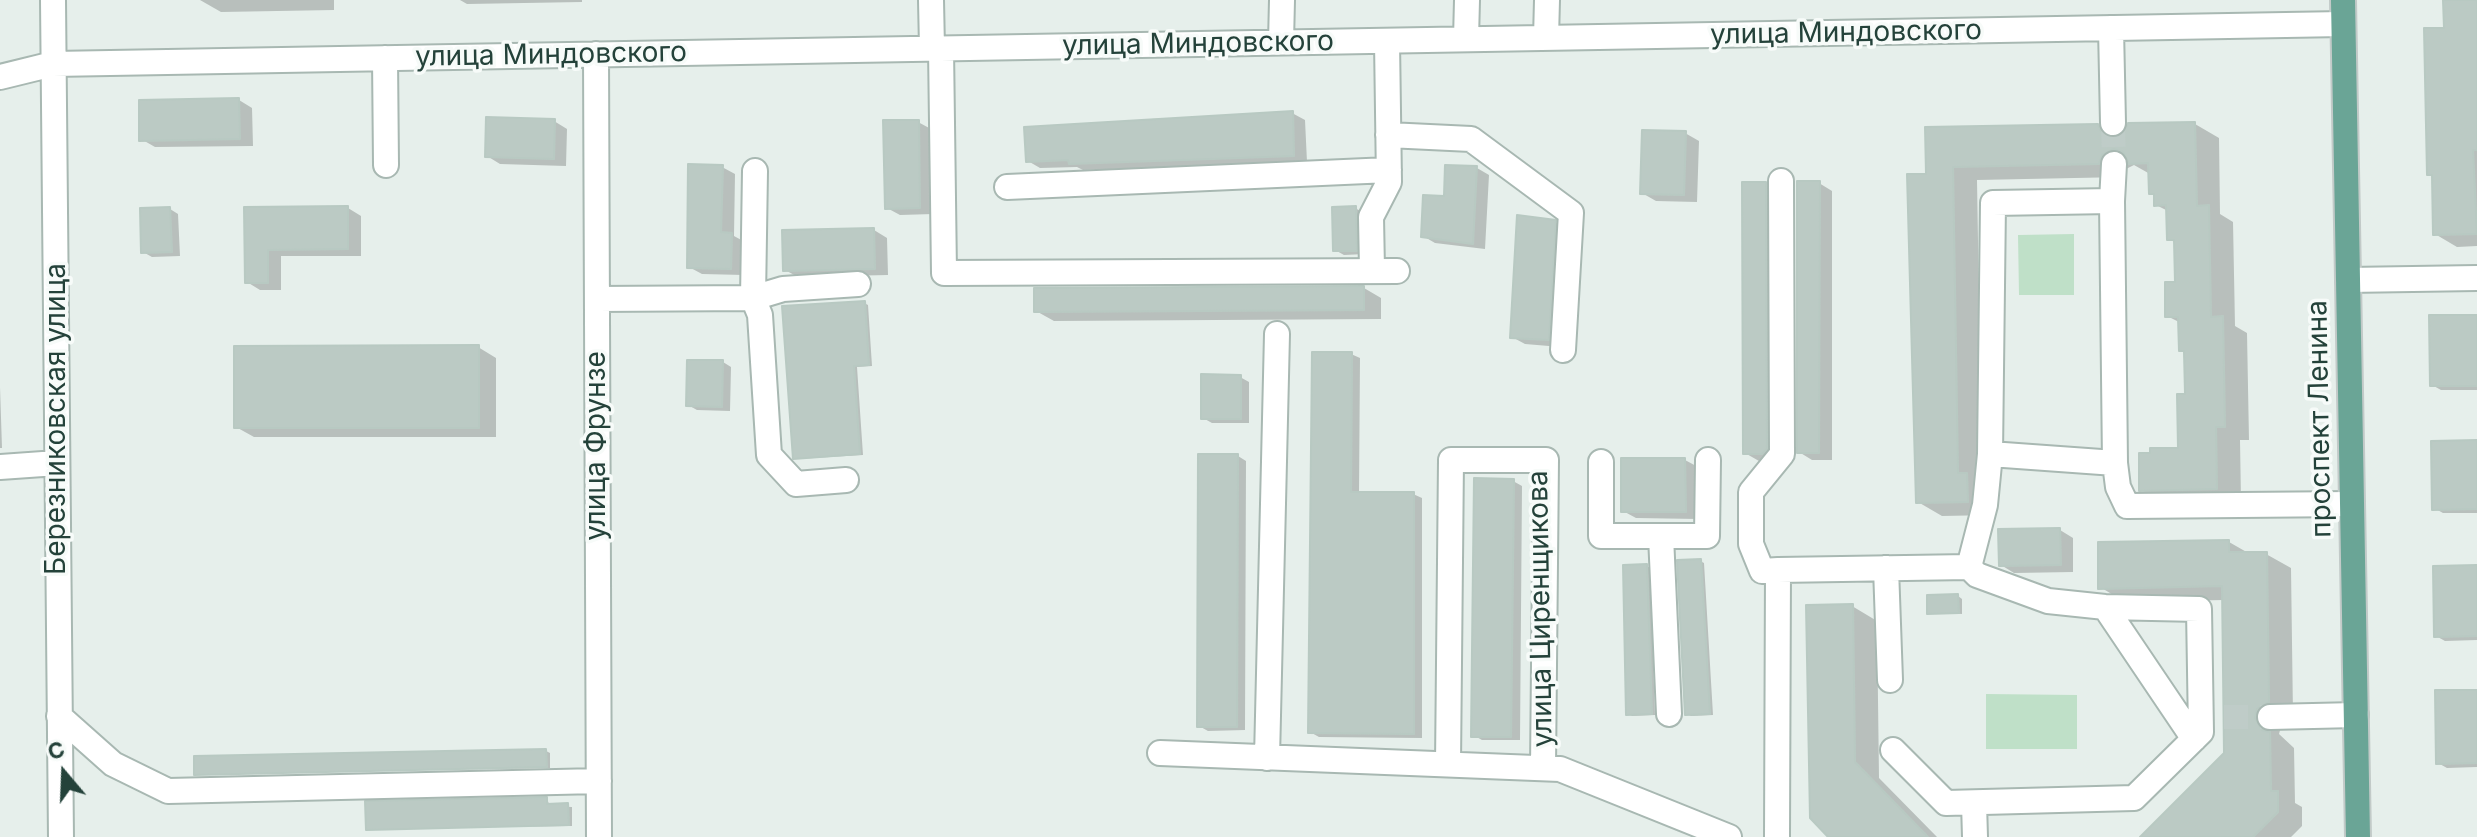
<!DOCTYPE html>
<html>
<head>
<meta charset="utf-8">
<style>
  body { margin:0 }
  #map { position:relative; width:2477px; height:837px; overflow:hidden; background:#e6efeb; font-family:Inter,sans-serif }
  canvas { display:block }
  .north { position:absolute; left:24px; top:733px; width:80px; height:80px; -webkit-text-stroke:6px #f7fbf9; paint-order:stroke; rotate:341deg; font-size:22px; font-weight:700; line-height:32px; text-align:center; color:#24423a }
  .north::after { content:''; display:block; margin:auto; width:28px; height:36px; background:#24423a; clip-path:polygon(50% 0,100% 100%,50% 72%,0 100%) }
</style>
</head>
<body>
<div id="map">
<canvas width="2477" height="837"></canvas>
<div class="north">С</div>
</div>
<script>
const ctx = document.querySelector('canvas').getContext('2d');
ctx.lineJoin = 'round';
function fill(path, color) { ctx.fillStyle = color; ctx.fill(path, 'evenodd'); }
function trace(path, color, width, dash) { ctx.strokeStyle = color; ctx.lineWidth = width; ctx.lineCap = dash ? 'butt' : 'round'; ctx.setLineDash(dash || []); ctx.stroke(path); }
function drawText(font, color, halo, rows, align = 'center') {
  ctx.font = font + ' Inter,sans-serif'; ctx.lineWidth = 7; ctx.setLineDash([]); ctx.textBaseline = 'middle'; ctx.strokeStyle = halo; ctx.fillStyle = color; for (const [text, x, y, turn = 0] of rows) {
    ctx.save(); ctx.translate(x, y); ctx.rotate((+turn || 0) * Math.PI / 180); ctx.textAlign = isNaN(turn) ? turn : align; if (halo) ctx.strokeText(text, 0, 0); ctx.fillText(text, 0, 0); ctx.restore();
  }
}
fill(new Path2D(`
  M 2074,234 L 2074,295 L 2019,295 L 2018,235 Z
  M 1986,694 L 2077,695 L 2077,749 L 1986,749 Z`), '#bfe0c8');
fill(new Path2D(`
  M 200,0 L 334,0 L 334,10 L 221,12 Z
  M 460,0 L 582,0 L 582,2 L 467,4 Z
  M 2445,0 L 2477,0 L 2477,246 L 2457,247 L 2435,234 L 2434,177 L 2429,174 L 2446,30 Z
  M 239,100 L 252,108 L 253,146 L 155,147 L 141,139 Z
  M 1292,113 L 1305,120 L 1307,162 L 1083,170 L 1077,167 L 1040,168 L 1028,161 L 1151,123 L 1151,119 Z
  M 554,121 L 567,129 L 566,166 L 500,164 L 487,156 Z
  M 918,122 L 931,129 L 933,214 L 900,215 L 887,208 Z
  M 2195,124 L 2219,138 L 2220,214 L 2233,222 L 2235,326 L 2247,333 L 2249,440 L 2240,440 L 2241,502 L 2166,504 L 2141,490 L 2180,450 L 2187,396 L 2181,323 L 2167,316 L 2177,284 L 2176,243 L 2169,239 L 2168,211 L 2156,205 L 2156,197 L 2151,193 L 2150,174 L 2134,165 L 2126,169 L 2124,177 L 1977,180 L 1982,484 L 1992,515 L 1942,516 L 1918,502 L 1927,128 L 2098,126 L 2119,138 Z
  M 1685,133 L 1699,141 L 1697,202 L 1656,201 L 1642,193 Z
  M 722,167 L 735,174 L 734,236 L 745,242 L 744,275 L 702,274 L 689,267 Z
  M 1477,168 L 1489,175 L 1485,249 L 1435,243 L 1423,236 L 1446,198 Z
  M 1819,183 L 1832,191 L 1832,460 L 1812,460 L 1799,452 Z
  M 1765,184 L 1779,192 L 1776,461 L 1759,461 L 1745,453 Z
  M 348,208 L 361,216 L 361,256 L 281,256 L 281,290 L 260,290 L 247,282 L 246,209 Z
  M 1355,208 L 1364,213 L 1365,254 L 1344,255 L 1335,250 Z
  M 170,209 L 178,214 L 180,256 L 152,257 L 143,252 Z
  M 1555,222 L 1568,230 L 1561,347 L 1525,344 L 1512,337 Z
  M 874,230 L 887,238 L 888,275 L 798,277 L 785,270 Z
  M 1364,288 L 1381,298 L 1381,319 L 1054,321 L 1036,311 Z
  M 864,303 L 868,305 L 872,366 L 857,367 L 863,455 L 798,459 L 795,457 Z
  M 2477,317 L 2477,390 L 2441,390 L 2432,385 Z
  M 478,347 L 496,358 L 496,437 L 254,437 L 236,427 Z
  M 1351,354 L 1360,358 L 1359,494 L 1413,494 L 1422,498 L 1422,738 L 1319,737 L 1310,732 Z
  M 723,362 L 731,367 L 730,411 L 697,410 L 688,405 Z
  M 1240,377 L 1249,382 L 1249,423 L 1212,423 L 1203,418 Z
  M 0,387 L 2,448 L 0,448 Z
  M 2477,442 L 2477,513 L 2443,513 L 2434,508 Z
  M 1238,456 L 1246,461 L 1245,730 L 1208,731 L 1199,726 Z
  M 1685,460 L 1698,467 L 1698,519 L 1636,518 L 1623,511 Z
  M 1513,481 L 1522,486 L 1520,740 L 1482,740 L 1473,735 Z
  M 2060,530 L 2073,538 L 2073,572 L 2014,573 L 2001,565 Z
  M 2229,542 L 2250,554 L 2266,554 L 2291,568 L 2293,716 L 2282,723 L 2279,734 L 2294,748 L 2295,803 L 2302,807 L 2302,826 L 2291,837 L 2142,837 L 2226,754 L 2224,600 L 2125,602 L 2100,587 Z
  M 1700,561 L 1704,563 L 1713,715 L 1691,716 L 1687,714 Z
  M 1647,566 L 1650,568 L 1655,715 L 1632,716 L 1628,714 Z
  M 2477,567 L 2477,640 L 2445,641 L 2436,636 Z
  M 1958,596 L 1962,599 L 1962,614 L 1929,612 Z
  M 1852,606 L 1877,621 L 1879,778 L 1937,837 L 1831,837 Z
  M 2477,692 L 2477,767 L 2447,768 L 2438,763 Z
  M 546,751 L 550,753 L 550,768 L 196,774 Z
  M 547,799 L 550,806 L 572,807 L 572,826 L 368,829 Z`), '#0003');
const building = new Path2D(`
  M 2443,0 L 2477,0 L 2477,150 L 2473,150 L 2477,234 L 2433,235 L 2432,175 L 2427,175 L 2424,28 L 2444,28 Z
  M 239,98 L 240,139 L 139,141 L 139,100 Z
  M 1293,111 L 1294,156 L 1069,164 L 1068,160 L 1026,162 L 1024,127 Z
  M 486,117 L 555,119 L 554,159 L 485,157 Z
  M 883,120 L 919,120 L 920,208 L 885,209 Z
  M 2195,122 L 2197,206 L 2209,205 L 2211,317 L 2223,316 L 2225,427 L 2216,427 L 2217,489 L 2139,491 L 2139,453 L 2150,453 L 2150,448 L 2178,448 L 2177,394 L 2185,394 L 2184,351 L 2179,351 L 2178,317 L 2165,317 L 2165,282 L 2175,282 L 2174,240 L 2167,240 L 2166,205 L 2154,206 L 2154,194 L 2149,194 L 2148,163 L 2129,164 L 2123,152 L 2114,149 L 2102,155 L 2099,164 L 1953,167 L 1958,473 L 1967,473 L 1968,502 L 1916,503 L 1907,174 L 1926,174 L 1925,127 L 2098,124 L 2101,131 L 2113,138 L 2121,135 L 2128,123 Z
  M 1642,130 L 1686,131 L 1684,195 L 1640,194 Z
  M 688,164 L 723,165 L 721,232 L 732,233 L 731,269 L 687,268 Z
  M 1445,165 L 1477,166 L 1473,244 L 1421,237 L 1423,195 L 1444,196 Z
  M 1797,181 L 1820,181 L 1819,453 L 1797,453 Z
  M 1742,182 L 1766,182 L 1767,449 L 1762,454 L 1743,454 Z
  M 348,206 L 348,249 L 268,250 L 268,283 L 245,283 L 244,207 Z
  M 1356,206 L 1357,251 L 1333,251 L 1332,207 Z
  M 170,207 L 172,252 L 141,253 L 140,208 Z
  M 1517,215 L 1556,220 L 1549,340 L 1510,338 Z
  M 874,228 L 875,269 L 783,271 L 782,230 Z
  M 1364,286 L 1364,310 L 1034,312 L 1034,288 Z
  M 865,301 L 869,365 L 854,366 L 860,454 L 793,459 L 782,306 Z
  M 2429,315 L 2477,315 L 2477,386 L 2430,386 Z
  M 479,345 L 479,428 L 234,428 L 234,346 Z
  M 1312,352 L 1352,352 L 1351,492 L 1414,492 L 1414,734 L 1308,733 Z
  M 687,360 L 723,360 L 722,407 L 686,406 Z
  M 1201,374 L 1241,375 L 1241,419 L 1201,419 Z
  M 2477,440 L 2477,509 L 2432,510 L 2431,441 Z
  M 1198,454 L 1238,454 L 1237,727 L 1197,727 Z
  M 1621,458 L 1685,458 L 1686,512 L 1621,512 Z
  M 1474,478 L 1514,479 L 1511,737 L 1471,737 Z
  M 2060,528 L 2061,565 L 1999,566 L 1998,529 Z
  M 2229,540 L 2229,552 L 2267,552 L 2269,702 L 2257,709 L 2255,718 L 2262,730 L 2270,732 L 2271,791 L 2278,791 L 2278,812 L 2253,837 L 2140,837 L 2224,753 L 2222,586 L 2098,589 L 2098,542 Z
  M 1701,559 L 1710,714 L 1685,715 L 1677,560 Z
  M 1647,564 L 1652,714 L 1626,715 L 1623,565 Z
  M 2477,565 L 2477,636 L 2434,637 L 2433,566 Z
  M 1958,594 L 1959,613 L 1927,614 L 1927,595 Z
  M 1853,604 L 1855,762 L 1928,837 L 1828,837 L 1810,818 L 1806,605 Z
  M 2435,690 L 2477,690 L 2477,763 L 2436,764 Z
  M 546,749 L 547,767 L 194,775 L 194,756 Z
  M 547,797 L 547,804 L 568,803 L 569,825 L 366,830 L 365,801 Z`);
fill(building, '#bbcac4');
trace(building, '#b8c9c2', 2);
trace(new Path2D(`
  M 2113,123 L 2114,164
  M 2224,717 L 2270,717`), '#bfccc8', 24, [24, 12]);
const minor = new Path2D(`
  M 53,0 L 61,837
  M 931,0 L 932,48
  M 2111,28 L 2113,123
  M 1546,38 L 1547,0
  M 1466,39 L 1467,0
  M 1281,42 L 1282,0
  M 941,48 L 944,273 L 1397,271
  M 596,54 L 599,837
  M 385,58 L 386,165
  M 0,77 L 53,64 L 2343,24
  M 1388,135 L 1471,139 L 1571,213 L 1563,350
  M 1007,187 L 1389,170
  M 2112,201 L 2114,164
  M 1372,270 L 1371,217 L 1389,182 L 1387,41
  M 2348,280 L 2477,278
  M 597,299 L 753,298 L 755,171
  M 1990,454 L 2115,463
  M 1601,462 L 1601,536 L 1707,536 L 1708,460
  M 0,467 L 57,463
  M 846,480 L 796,484 L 769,455 L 760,315 L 753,298 L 783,289 L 858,284
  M 1661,536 L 1669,714
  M 1969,567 L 1985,505 L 1990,454 L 1993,203 L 2112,201 L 2115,463 L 2118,487 L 2127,506 L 2352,504
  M 1886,568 L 1890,680
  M 1778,570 L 1762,571 L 1751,544 L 1751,492 L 1782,454 L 1781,181
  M 2105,607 L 2194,739
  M 59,716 L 113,764 L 168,791 L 599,781
  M 2270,717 L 2356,715
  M 1160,753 L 1560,769 L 1729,837
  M 1267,758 L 1277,334
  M 1448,764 L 1451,460 L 1546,460 L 1543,768
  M 1974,803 L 1975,837
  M 1777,837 L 1778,570 L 1969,567 L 1977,575 L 2048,601 L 2105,607 L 2199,609 L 2201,732 L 2134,798 L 1946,803 L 1893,750`);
const major = new Path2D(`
  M 2343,0 L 2358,837`);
trace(minor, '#a8b8b2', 28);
trace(major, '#c2cac8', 28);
trace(minor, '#fff', 24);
trace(major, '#6aa596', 24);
drawText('28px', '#24423a', '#f7fbf9', [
  ["улица Миндовского",1846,33,-1],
  ["улица Миндовского",1198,44,-1],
  ["улица Миндовского",551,55,-1],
  ["Березниковская улица",57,419,-90],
  ["проспект Ленина",2320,419,-91],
  ["улица Фрунзе",597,446,-90],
  ["улица Циренщикова",1541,609,-91]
]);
</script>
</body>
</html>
